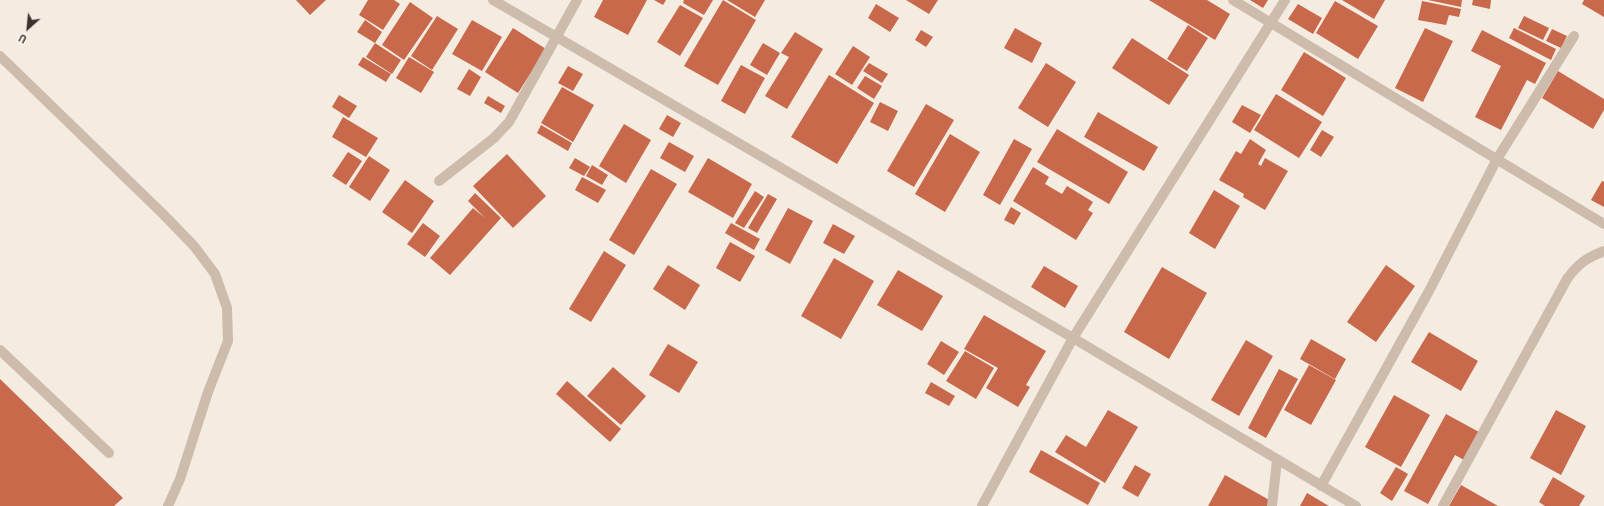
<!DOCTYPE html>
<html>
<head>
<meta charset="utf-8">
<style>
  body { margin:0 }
  #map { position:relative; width:1604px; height:506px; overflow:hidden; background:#f4ebe1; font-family:"PT Sans",sans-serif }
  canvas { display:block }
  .north { position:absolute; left:8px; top:8px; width:40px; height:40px; -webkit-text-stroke:3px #fbf5ee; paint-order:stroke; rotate:207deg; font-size:11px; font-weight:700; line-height:16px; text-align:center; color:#3b302b }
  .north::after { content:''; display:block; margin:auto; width:14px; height:18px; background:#3b302b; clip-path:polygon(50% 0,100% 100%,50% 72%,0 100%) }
</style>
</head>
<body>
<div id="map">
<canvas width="1604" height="506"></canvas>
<div class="north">U</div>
</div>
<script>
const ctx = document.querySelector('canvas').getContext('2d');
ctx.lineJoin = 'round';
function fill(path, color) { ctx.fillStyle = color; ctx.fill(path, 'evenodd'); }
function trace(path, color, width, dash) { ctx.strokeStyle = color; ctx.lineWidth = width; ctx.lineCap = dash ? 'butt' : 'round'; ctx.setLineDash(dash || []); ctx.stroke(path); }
fill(new Path2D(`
  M 296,0 L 326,0 L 310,15 Z
  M 368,0 L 394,0 L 400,4 L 383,30 L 359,15 Z
  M 603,0 L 647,0 L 628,35 L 594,17 Z
  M 654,0 L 666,0 L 663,5 Z
  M 684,0 L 713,0 L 704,15 L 683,3 Z
  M 723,0 L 756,20 L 718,85 L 684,66 Z
  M 727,0 L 765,0 L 755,17 Z
  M 906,0 L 938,0 L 929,14 Z
  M 1149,0 L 1207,0 L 1230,14 L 1215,40 Z
  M 1250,0 L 1268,0 L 1263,8 Z
  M 1342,0 L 1385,0 L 1374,19 Z
  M 1428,0 L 1462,0 L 1461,7 Z
  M 1473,0 L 1491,0 L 1490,9 L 1472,5 Z
  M 1584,0 L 1604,0 L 1604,17 L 1582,4 Z
  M 1335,1 L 1378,26 L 1358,59 L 1316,33 Z
  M 1422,1 L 1461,9 L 1459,17 L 1449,15 L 1446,25 L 1418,20 Z
  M 410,2 L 433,18 L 404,60 L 382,45 Z
  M 876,4 L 899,18 L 890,32 L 868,18 Z
  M 1298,4 L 1322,18 L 1313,34 L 1288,19 Z
  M 680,5 L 703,18 L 680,56 L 657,42 Z
  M 437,16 L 458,29 L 432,70 L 411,56 Z
  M 1524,16 L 1549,28 L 1543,40 L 1518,28 Z
  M 365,20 L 382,32 L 375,43 L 357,32 Z
  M 472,20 L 502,37 L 482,71 L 452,54 Z
  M 1188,25 L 1208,38 L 1187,71 L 1167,59 Z
  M 513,28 L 546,49 L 518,93 L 485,72 Z
  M 1015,28 L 1042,43 L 1032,63 L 1004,48 Z
  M 1425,28 L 1453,41 L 1423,102 L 1395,88 Z
  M 1514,28 L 1556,49 L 1551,60 L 1509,38 Z
  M 1552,29 L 1567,36 L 1561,48 L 1546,41 Z
  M 921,30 L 933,37 L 926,47 L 915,40 Z
  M 1482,30 L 1546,63 L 1535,84 L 1527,80 L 1501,130 L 1475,117 L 1501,66 L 1471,51 Z
  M 795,32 L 823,49 L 787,109 L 765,96 L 789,57 L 781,53 Z
  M 1132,38 L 1189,75 L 1169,105 L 1112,68 Z
  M 375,43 L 401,60 L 392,74 L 366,57 Z
  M 763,43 L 780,53 L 767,75 L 750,65 Z
  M 853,46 L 870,57 L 852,85 L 835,74 Z
  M 1304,52 L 1346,78 L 1323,116 L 1281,90 Z
  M 363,57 L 391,74 L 386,82 L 358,65 Z
  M 409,57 L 434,72 L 421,93 L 396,78 Z
  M 869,63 L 888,74 L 882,83 L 863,71 Z
  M 1046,63 L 1076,82 L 1048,127 L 1018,108 Z
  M 741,65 L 765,78 L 745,114 L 721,101 Z
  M 568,66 L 583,74 L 573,91 L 558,83 Z
  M 469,69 L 481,77 L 470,96 L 457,89 Z
  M 1558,71 L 1604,99 L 1604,110 L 1593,129 L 1542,98 Z
  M 829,75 L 874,103 L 837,164 L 791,137 Z
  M 865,76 L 882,86 L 874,99 L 857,88 Z
  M 562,87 L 594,105 L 573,142 L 541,123 Z
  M 1276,94 L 1322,122 L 1299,158 L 1254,130 Z
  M 339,95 L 357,106 L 349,118 L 332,107 Z
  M 488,96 L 505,106 L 501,113 L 484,103 Z
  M 880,102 L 898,111 L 888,131 L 870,122 Z
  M 926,104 L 954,120 L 914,187 L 887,171 Z
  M 1242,105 L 1261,115 L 1250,133 L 1232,122 Z
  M 1098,112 L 1158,147 L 1144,171 L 1084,137 Z
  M 667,115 L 681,123 L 673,137 L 659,129 Z
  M 343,117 L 378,138 L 366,157 L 332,137 Z
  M 624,124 L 651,140 L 626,183 L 599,166 Z
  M 541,125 L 572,143 L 568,151 L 537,133 Z
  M 1057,129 L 1128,172 L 1109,204 L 1037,162 Z
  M 1322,130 L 1334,137 L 1321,157 L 1310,150 Z
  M 950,134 L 980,152 L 945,212 L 915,194 Z
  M 1014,139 L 1032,149 L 1000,205 L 983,195 Z
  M 1250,139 L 1266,150 L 1258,164 L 1261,166 L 1265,158 L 1288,171 L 1265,210 L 1243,197 L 1244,194 L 1219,180 L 1236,151 L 1246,157 L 1241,154 Z
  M 669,142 L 694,156 L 685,172 L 660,158 Z
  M 348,152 L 362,161 L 346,185 L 332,176 Z
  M 507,154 L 546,196 L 513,228 L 473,186 Z
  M 369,156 L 390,170 L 370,201 L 349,187 Z
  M 575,158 L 590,167 L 584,176 L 569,168 Z
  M 708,158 L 752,184 L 733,218 L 688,192 Z
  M 592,165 L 608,175 L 602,185 L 586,176 Z
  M 1033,167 L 1049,177 L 1045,184 L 1062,194 L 1067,186 L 1093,202 L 1088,210 L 1093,213 L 1076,240 L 1013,201 Z
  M 651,169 L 677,184 L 634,255 L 609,240 Z
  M 582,177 L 606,190 L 598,203 L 575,190 Z
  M 405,180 L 434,201 L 412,233 L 382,212 Z
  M 1602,181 L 1604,182 L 1604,207 L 1591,200 Z
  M 1214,190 L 1240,206 L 1215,249 L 1189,233 Z
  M 755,191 L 764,197 L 744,228 L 735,223 Z
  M 475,193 L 501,218 L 450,275 L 430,258 L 473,208 L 485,218 L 468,201 Z
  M 768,194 L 777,199 L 757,233 L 748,228 Z
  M 1011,207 L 1021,213 L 1014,225 L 1004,220 Z
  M 788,208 L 813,221 L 790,264 L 765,250 Z
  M 423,223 L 440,236 L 425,257 L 407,244 Z
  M 731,223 L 760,239 L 754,250 L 725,233 Z
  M 833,224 L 855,236 L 844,254 L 823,243 Z
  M 730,242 L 755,256 L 740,282 L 716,268 Z
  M 604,251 L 626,265 L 591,322 L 569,309 Z
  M 834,258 L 874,281 L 841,339 L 801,316 Z
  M 668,265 L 700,285 L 685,310 L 653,289 Z
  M 1386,265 L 1415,286 L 1376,342 L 1347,322 Z
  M 1044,266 L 1078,286 L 1065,308 L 1031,287 Z
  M 1162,267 L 1207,293 L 1169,359 L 1124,332 Z
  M 898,270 L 943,296 L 922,331 L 877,305 Z
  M 984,315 L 1046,351 L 1026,385 L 1030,387 L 1018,407 L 986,388 L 998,368 L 964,349 Z
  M 1429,332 L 1478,361 L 1461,391 L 1411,362 Z
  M 1311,339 L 1346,359 L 1335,379 L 1300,359 Z
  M 1246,340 L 1273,356 L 1239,416 L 1211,400 Z
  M 941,341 L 959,352 L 944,375 L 927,364 Z
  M 668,344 L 698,362 L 679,393 L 649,375 Z
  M 965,351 L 994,368 L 976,399 L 946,381 Z
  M 1309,365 L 1336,380 L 1311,425 L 1284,410 Z
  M 613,367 L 646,396 L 621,425 L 587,396 Z
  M 1279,369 L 1298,379 L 1266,438 L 1248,428 Z
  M 0,379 L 123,498 L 114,506 L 0,506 Z
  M 567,381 L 621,429 L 610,442 L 556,394 Z
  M 931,382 L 955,396 L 949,406 L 925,393 Z
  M 1394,395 L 1430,415 L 1401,467 L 1365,447 Z
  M 1108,410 L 1138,427 L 1105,483 L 1055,452 L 1066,435 L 1086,447 Z
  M 1556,410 L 1586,426 L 1561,475 L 1530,458 Z
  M 1446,414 L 1479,432 L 1464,460 L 1455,455 L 1428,504 L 1404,491 Z
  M 1041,450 L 1100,483 L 1088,505 L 1029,472 Z
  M 1135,465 L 1151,474 L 1138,497 L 1122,488 Z
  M 1396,467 L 1408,474 L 1392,501 L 1380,493 Z
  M 1225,475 L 1271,501 L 1268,506 L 1208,506 Z
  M 1553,477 L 1585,496 L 1579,506 L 1545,506 L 1539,502 Z
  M 1461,485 L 1498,506 L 1449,506 Z
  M 1307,493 L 1329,506 L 1300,506 Z`), '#c8694b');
trace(new Path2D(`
  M 0,350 L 109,453`), '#cdbbac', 10);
trace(new Path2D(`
  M 493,0 L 1073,338 L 1356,506
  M 1233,0 L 1604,224
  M 0,56 L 163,214 L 194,246 L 215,274 L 227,308 L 228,341 L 208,392 L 180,479 L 168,506
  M 439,181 L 494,138 L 509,122 L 577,0
  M 1321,486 L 1429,291 L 1497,159 L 1574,36
  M 982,506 L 1073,338 L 1285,0
  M 1272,506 L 1277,460
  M 1443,506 L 1567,279 C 1578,264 1586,258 1604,251`), '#cdbbac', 10);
</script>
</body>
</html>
